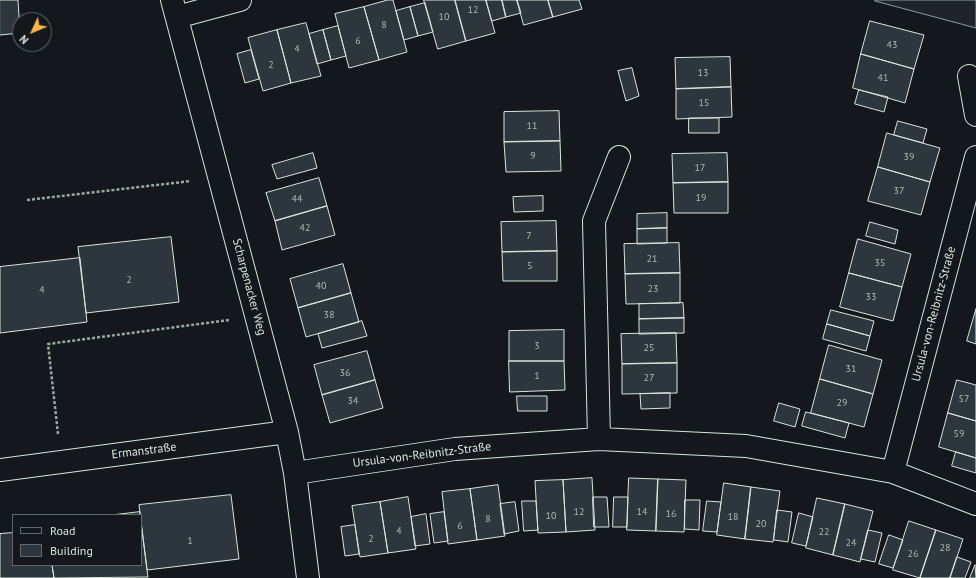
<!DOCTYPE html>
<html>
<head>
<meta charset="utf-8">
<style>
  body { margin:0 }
  #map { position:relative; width:976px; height:578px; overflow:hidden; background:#14181c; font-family:"PT Sans",sans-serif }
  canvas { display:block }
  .legend { position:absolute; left:12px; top:514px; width:130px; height:52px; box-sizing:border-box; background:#14181c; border:1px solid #626a69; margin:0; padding:5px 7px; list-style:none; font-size:12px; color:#d8e6dc }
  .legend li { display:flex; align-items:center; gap:8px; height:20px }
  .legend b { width:20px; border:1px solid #626a69 }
  .north { position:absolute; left:12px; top:12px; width:40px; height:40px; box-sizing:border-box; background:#14181c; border:1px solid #626a69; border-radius:50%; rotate:226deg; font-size:11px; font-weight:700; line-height:16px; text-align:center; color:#d8e6dc }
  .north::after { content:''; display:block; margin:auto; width:14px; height:18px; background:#ffb74d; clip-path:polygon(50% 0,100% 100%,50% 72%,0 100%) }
</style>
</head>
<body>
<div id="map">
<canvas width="976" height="578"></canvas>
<ul class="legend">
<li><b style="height:5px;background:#14181c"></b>Road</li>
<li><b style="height:11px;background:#2c363c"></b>Building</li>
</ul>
<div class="north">N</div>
</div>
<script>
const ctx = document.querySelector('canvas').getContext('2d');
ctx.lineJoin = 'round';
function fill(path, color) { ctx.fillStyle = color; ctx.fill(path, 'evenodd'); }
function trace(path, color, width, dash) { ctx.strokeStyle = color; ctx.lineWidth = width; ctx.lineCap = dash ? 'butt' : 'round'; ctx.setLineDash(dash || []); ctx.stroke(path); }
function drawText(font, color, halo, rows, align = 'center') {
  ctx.font = font + ' "PT Sans",sans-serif'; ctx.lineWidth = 3; ctx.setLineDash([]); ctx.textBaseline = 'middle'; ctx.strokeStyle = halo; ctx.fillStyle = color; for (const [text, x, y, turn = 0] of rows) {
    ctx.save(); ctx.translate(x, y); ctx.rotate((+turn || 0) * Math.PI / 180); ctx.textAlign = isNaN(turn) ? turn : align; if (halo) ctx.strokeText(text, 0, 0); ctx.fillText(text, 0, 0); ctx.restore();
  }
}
const green = new Path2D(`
  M 875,0 L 976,0 L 976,28 L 875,1 Z`);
fill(green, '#202428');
trace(green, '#939e99', 1);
const building = new Path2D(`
  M 0,0 L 18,0 L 20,33 L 0,35 Z
  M 388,0 L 393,0 L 407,52 L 379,60 L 364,7 Z
  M 424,0 L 455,0 L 466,41 L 438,49 Z
  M 455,0 L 486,0 L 495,33 L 466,41 Z
  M 486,0 L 502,0 L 506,17 L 492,21 Z
  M 502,0 L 517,0 L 521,13 L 506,17 Z
  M 517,0 L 548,0 L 553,17 L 524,25 Z
  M 548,0 L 579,0 L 582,9 L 553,17 Z
  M 425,3 L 433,32 L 418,36 L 410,7 Z
  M 364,7 L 379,60 L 349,68 L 335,14 Z
  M 410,7 L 418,36 L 404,40 L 396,11 Z
  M 870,21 L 924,35 L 914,69 L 861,54 Z
  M 306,23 L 321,76 L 291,83 L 277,30 Z
  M 338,26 L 346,56 L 331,60 L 323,30 Z
  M 277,30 L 291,83 L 263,91 L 248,38 Z
  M 323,30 L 331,60 L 317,64 L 309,34 Z
  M 251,50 L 259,79 L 245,83 L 237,54 Z
  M 861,54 L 914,69 L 905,103 L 853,88 Z
  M 730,57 L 731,87 L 676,89 L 675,58 Z
  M 632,68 L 639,96 L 626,101 L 618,71 Z
  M 731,87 L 732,117 L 676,119 L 676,89 Z
  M 859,90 L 888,97 L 884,112 L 855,104 Z
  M 559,111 L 560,141 L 504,142 L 504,112 Z
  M 689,118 L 719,118 L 719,133 L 689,133 Z
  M 898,121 L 927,129 L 923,143 L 894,135 Z
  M 887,133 L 940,148 L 930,182 L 878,167 Z
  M 560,141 L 561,171 L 506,172 L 504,142 Z
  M 313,153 L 317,168 L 277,179 L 272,165 Z
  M 727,153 L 728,182 L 673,183 L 672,154 Z
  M 878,167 L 930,182 L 921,215 L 868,201 Z
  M 319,178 L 327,206 L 275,221 L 266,193 Z
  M 728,182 L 728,213 L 674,213 L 673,183 Z
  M 543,196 L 543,211 L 514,212 L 513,197 Z
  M 327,206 L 335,235 L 282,250 L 275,221 Z
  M 667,213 L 667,228 L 637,229 L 637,214 Z
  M 556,221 L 557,251 L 502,252 L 501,222 Z
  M 870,222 L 898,230 L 895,244 L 866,236 Z
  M 667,228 L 667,243 L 637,244 L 637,229 Z
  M 171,237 L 179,302 L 86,313 L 78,247 Z
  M 858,239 L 911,254 L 902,287 L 849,273 Z
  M 679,243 L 680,273 L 625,274 L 624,244 Z
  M 557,251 L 557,281 L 503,281 L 502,252 Z
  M 80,258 L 87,322 L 0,333 L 0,267 Z
  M 343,264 L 351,293 L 298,308 L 290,279 Z
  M 680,273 L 680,303 L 626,304 L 625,274 Z
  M 849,273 L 902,287 L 893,321 L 840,307 Z
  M 351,293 L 359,322 L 306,337 L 298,308 Z
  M 683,303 L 684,318 L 639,319 L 639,304 Z
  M 976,309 L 976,344 L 967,341 Z
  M 831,310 L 874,321 L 870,336 L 827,324 Z
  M 684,318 L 684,333 L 639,334 L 639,319 Z
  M 362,321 L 367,336 L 322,348 L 318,334 Z
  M 827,324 L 870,336 L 866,351 L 823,339 Z
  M 564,330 L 564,361 L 509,361 L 509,331 Z
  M 676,333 L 677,363 L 622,364 L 621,334 Z
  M 829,345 L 882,360 L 873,394 L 820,379 Z
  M 367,351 L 375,380 L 322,395 L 314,365 Z
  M 509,361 L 564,361 L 565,390 L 510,392 Z
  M 677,363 L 677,393 L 622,394 L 622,364 Z
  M 820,379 L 873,394 L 864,427 L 811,413 Z
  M 375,380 L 383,408 L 330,423 L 322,395 Z
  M 957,380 L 976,385 L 976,421 L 948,413 Z
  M 670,393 L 670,408 L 641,409 L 640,394 Z
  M 517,396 L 547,396 L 547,411 L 518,411 Z
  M 779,403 L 800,409 L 795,427 L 774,421 Z
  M 806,412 L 849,423 L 845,438 L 802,426 Z
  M 948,413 L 976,421 L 976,458 L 939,447 Z
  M 956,452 L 976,458 L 976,473 L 952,466 Z
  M 592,478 L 595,530 L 566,532 L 563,480 Z
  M 629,478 L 658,479 L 656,531 L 627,530 Z
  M 658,479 L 686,480 L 684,532 L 656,531 Z
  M 563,480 L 566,532 L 538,533 L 535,481 Z
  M 724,483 L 751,487 L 745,539 L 717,535 Z
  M 498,485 L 505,536 L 477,540 L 470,489 Z
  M 751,487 L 780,491 L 773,542 L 745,539 Z
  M 470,489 L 477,540 L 448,544 L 442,492 Z
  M 231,495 L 239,559 L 147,570 L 139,505 Z
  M 408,497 L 416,549 L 388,553 L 380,502 Z
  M 593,497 L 607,497 L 609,527 L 594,527 Z
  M 614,497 L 628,497 L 627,527 L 613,527 Z
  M 817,498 L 845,504 L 833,555 L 806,548 Z
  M 685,500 L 700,500 L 699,530 L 685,529 Z
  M 522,501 L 536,501 L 538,530 L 524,531 Z
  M 707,501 L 721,502 L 717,532 L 703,531 Z
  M 380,502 L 388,553 L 360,557 L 352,506 Z
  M 515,502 L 519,531 L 504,534 L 500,504 Z
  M 845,504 L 873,511 L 860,562 L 833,555 Z
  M 777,510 L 792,512 L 788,542 L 774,540 Z
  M 140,512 L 140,515 L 112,515 Z
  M 444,512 L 448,541 L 434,543 L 430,514 Z
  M 799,513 L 813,517 L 806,546 L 792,543 Z
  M 426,514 L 430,544 L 415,546 L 411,517 Z
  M 909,521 L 936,530 L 920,578 L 893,570 Z
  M 141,522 L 148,577 L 54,578 L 52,565 L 141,565 Z
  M 355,525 L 359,554 L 345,556 L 341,527 Z
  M 868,530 L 882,533 L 875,562 L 861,559 Z
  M 936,530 L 963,539 L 950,578 L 920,578 Z
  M 13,533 L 13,565 L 52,565 L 54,578 L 0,578 L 0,534 Z
  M 889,535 L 903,540 L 893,568 L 879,564 Z
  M 957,557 L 971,562 L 965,578 L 950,578 Z
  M 975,565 L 976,578 L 970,578 Z`);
fill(building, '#2c363c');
trace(building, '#d8e6dc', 1);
const street = new Path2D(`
  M 172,0 L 287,432 L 295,473 L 308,578
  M 177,17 L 240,0
  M 969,76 L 976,115
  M 599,439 L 594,221 L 619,157
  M 0,470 L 287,432
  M 893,472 L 976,157
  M 295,473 L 455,449 L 599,439 L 746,446 L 893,472 L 976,504`);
trace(street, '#d8e6dc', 24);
trace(new Path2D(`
  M 27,200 L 191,181
  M 58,434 L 48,344 L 229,320`), '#9da8a2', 2.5, [3, 2]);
trace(street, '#14181c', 22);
drawText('10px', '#adbab4', null, [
  ["12",473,10],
  ["10",444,17],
  ["8",384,25],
  ["6",358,41],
  ["43",892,45],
  ["4",297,49],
  ["2",271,65],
  ["13",703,73],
  ["41",883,78],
  ["15",704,103],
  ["11",532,126],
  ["9",533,156],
  ["39",909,157],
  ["17",700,168],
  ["37",899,191],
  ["19",701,198],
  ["44",297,199],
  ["42",305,228],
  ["7",529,236],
  ["21",652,259],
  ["35",880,263],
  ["5",530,266],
  ["2",129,280],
  ["40",321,286],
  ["23",653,289],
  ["4",42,290],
  ["33",871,297],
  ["38",329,315],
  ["3",537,346],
  ["25",649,348],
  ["31",851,369],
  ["36",345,373],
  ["1",537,376],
  ["27",649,378],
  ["57",964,399],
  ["34",353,401],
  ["29",842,403],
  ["59",959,434],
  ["12",579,512],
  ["14",642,512],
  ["16",671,514],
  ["10",551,516],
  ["18",733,517],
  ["8",488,519],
  ["20",761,524],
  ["6",460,526],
  ["4",399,531],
  ["22",824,532],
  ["2",371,539],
  ["1",190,541],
  ["24",851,543],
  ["28",945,548],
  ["26",913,554]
]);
drawText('12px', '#d8e6dc', '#14181c', [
  ["Scharpenacker Weg",249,287,75],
  ["Ursula-von-Reibnitz-Straße",934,314,-75],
  ["Ermanstraße",144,451,-7],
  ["Ursula-von-Reibnitz-Straße",422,455,-7]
]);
</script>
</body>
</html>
